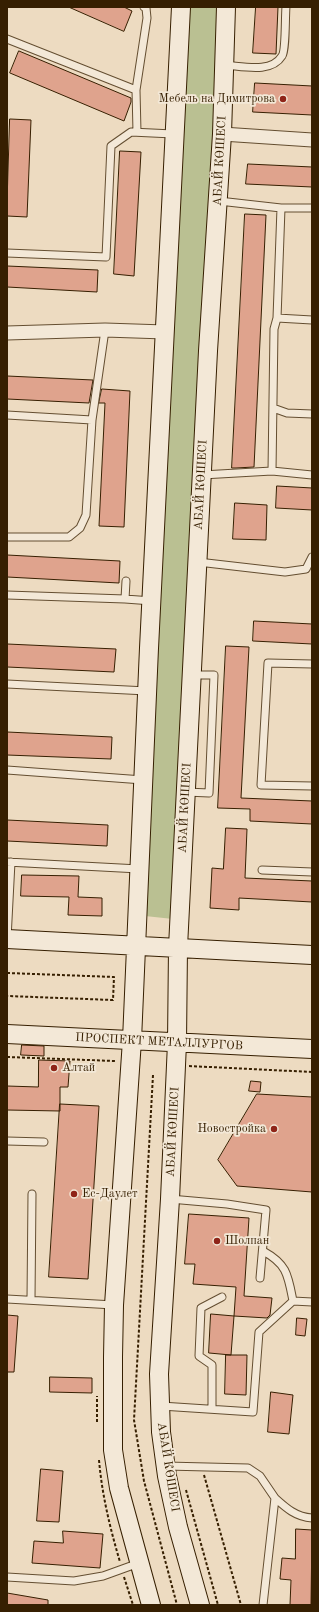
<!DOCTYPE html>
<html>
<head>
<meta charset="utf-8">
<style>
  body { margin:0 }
  #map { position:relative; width:319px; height:1612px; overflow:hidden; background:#eddbc1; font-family:"Old Standard TT",serif }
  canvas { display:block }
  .frame { position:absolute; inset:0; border:8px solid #361f01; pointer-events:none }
</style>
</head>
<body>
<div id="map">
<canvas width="319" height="1612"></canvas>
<div class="frame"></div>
</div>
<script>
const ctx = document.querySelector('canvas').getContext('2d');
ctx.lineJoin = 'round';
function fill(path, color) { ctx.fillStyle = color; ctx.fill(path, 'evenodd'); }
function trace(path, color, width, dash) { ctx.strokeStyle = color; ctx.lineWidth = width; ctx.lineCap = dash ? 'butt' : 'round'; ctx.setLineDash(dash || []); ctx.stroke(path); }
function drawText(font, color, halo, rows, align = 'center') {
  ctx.font = font + ' "Old Standard TT",serif'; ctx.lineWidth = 3.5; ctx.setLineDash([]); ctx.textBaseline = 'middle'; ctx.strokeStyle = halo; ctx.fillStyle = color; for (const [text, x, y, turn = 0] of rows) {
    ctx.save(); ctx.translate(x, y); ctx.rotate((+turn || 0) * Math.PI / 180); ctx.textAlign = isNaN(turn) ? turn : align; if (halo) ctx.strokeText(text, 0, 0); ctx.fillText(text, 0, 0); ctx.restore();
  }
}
fill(new Path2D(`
  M 190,7 L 220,7 L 173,919 L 145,916 Z`), '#bac092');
const building = new Path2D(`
  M 69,7 L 124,7 L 132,11 L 124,31 Z
  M 256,7 L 278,7 L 276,54 L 253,53 Z
  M 19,51 L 131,98 L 131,102 L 124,121 L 10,73 Z
  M 255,83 L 312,86 L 312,115 L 253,112 Z
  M 10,119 L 31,120 L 27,217 L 7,216 Z
  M 120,151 L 141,152 L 134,276 L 114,274 Z
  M 248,164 L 312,167 L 312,187 L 246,184 Z
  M 245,214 L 266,215 L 254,467 L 236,468 L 232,468 Z
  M 7,266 L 98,270 L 97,292 L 7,287 Z
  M 7,376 L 93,380 L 89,403 L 7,399 Z
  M 102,389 L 130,391 L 124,527 L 99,526 L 105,403 L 99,403 Z
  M 277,486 L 312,488 L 312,510 L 276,508 Z
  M 235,503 L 267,505 L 266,540 L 233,539 Z
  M 7,555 L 120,561 L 119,583 L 7,577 Z
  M 254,621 L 312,624 L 312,644 L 253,641 Z
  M 7,644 L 116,649 L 114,672 L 7,667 Z
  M 226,646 L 249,647 L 241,798 L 312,801 L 312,824 L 250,821 L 250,809 L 218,808 Z
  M 7,732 L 112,737 L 111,759 L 7,755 Z
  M 7,820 L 108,825 L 107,846 L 7,841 Z
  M 226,828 L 247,829 L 245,878 L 312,881 L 312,902 L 239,898 L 239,910 L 210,908 L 212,868 L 223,869 Z
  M 22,875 L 79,876 L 78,897 L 102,898 L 102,916 L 68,915 L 69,897 L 21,896 Z
  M 22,1045 L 44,1046 L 44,1056 L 21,1055 Z
  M 39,1060 L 70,1061 L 68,1087 L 60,1087 L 60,1111 L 7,1110 L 7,1086 L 38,1087 Z
  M 251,1081 L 261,1082 L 260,1092 L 249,1091 Z
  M 257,1094 L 312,1097 L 312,1192 L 237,1186 L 218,1160 Z
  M 60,1104 L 99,1106 L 88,1279 L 49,1277 Z
  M 189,1214 L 249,1218 L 244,1296 L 272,1298 L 270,1315 L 267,1318 L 234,1316 L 236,1287 L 193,1284 L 195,1264 L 185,1264 Z
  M 211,1314 L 234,1316 L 231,1355 L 209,1353 Z
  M 7,1315 L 18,1316 L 14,1372 L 7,1372 Z
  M 297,1318 L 307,1319 L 305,1336 L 296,1335 Z
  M 226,1355 L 247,1355 L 246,1395 L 225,1394 Z
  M 50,1377 L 92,1378 L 92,1393 L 50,1392 Z
  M 271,1392 L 293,1395 L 289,1434 L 268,1432 Z
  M 41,1469 L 63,1471 L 59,1522 L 37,1521 Z
  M 296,1529 L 312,1530 L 311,1605 L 290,1605 L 291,1580 L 280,1579 L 282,1558 L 295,1559 Z
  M 63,1531 L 103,1534 L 100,1568 L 32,1563 L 34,1541 L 63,1543 Z
  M 7,1593 L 48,1600 L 48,1605 L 7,1605 Z`);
fill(building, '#dfa38d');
trace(building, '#361f01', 1);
const lane = new Path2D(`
  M 7,39 L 136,90
  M 224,65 C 242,66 271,74 282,56 C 286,51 285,16 286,7
  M 137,132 L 136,90 L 147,18 L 146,8 L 144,7
  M 219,201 L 281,208 L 312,208
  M 7,253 L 106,257 L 111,146 L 131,132 L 173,134
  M 277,318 L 312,320
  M 273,408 L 287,413 L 312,414
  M 7,415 L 92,420
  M 272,471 L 312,475
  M 202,475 L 272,471 L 274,329 L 277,318 L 281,208
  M 7,537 L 69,537 L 80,528 L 86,515 L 92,420 L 105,330
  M 198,562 L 285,572 L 306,569 L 312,557
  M 126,581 L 125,599 L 152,601
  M 7,595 L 125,599
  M 312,664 L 268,663 L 261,785 L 312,786
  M 7,684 L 147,691
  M 7,770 L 143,780
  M 186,792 L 209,793 L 214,675 L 192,675
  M 7,862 L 139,869
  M 262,870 L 312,872
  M 7,939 L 11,862
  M 7,1141 L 44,1142
  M 170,1199 L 227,1204 L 266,1210 L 260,1278
  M 263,1251 C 287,1264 288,1275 293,1301
  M 7,1299 L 114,1305
  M 31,1299 L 32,1194
  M 161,1406 L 253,1412 L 259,1332 L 293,1301 L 312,1302
  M 212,1409 L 212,1365 L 199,1356 L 201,1308 L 222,1297
  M 166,1466 L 248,1468 L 260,1476 L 275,1498 L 263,1605
  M 275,1498 C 286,1508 296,1517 312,1518
  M 7,1577 L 74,1581 L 103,1576 L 139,1563`);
const street = new Path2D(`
  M 222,134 L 312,140
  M 7,333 L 105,330 L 165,332`);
const secondary = new Path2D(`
  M 7,939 L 312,955
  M 7,1034 L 312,1049
  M 151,1605 L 119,1488 L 113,1450 L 113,1357 L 114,1305 L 132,1040 L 149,648 L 181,7
  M 200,1605 L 178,1527 L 167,1476 L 161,1432 L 159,1374 L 170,1199 L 177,1043 L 178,947 L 208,351 L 222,134 L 226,7`);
trace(lane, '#644e31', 9);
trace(street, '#644e31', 15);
trace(secondary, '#361f01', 20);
trace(new Path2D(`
  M 7,973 L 114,977 L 113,1000 L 7,996
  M 7,1057 L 115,1061 L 115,1063
  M 189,1066 L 312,1072
  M 153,1075 L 134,1420 L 144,1481 L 177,1605
  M 97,1422 L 97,1396
  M 99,1460 C 102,1495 110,1528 120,1562
  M 204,1475 L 241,1605
  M 186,1490 L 218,1605
  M 124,1577 L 133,1605`), '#361f01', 2, [3, 2]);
trace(lane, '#f3e8d7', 7);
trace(street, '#f3e8d7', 13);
trace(secondary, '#f3e8d7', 18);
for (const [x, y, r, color] of [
  [283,99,4,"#8f2418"],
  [54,1068,4,"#8f2418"],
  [274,1129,4,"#8f2418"],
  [74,1194,4,"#8f2418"],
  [217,1241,4,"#8f2418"]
]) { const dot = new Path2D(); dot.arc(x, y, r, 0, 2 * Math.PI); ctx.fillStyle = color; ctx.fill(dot); trace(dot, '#f3e8d7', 1.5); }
drawText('12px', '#361f01', '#f3e8d7', [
  ["Мебель на Димитрова",275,99,"right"],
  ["Алтай",62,1068],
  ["Новостройка",266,1129,"right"],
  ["Ес-Даулет",82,1194],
  ["Шолпан",225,1241]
], 'left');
drawText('12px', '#361f01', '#f3e8d7', [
  ["АБАЙ КӨШЕСІ",220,161,-87],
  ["АБАЙ КӨШЕСІ",201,485,-87],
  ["АБАЙ КӨШЕСІ",185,808,-87],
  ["ПРОСПЕКТ МЕТАЛЛУРГОВ",159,1042,3],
  ["АБАЙ КӨШЕСІ",173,1132,-87],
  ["АБАЙ КӨШЕСІ",168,1467,81]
]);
</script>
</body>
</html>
